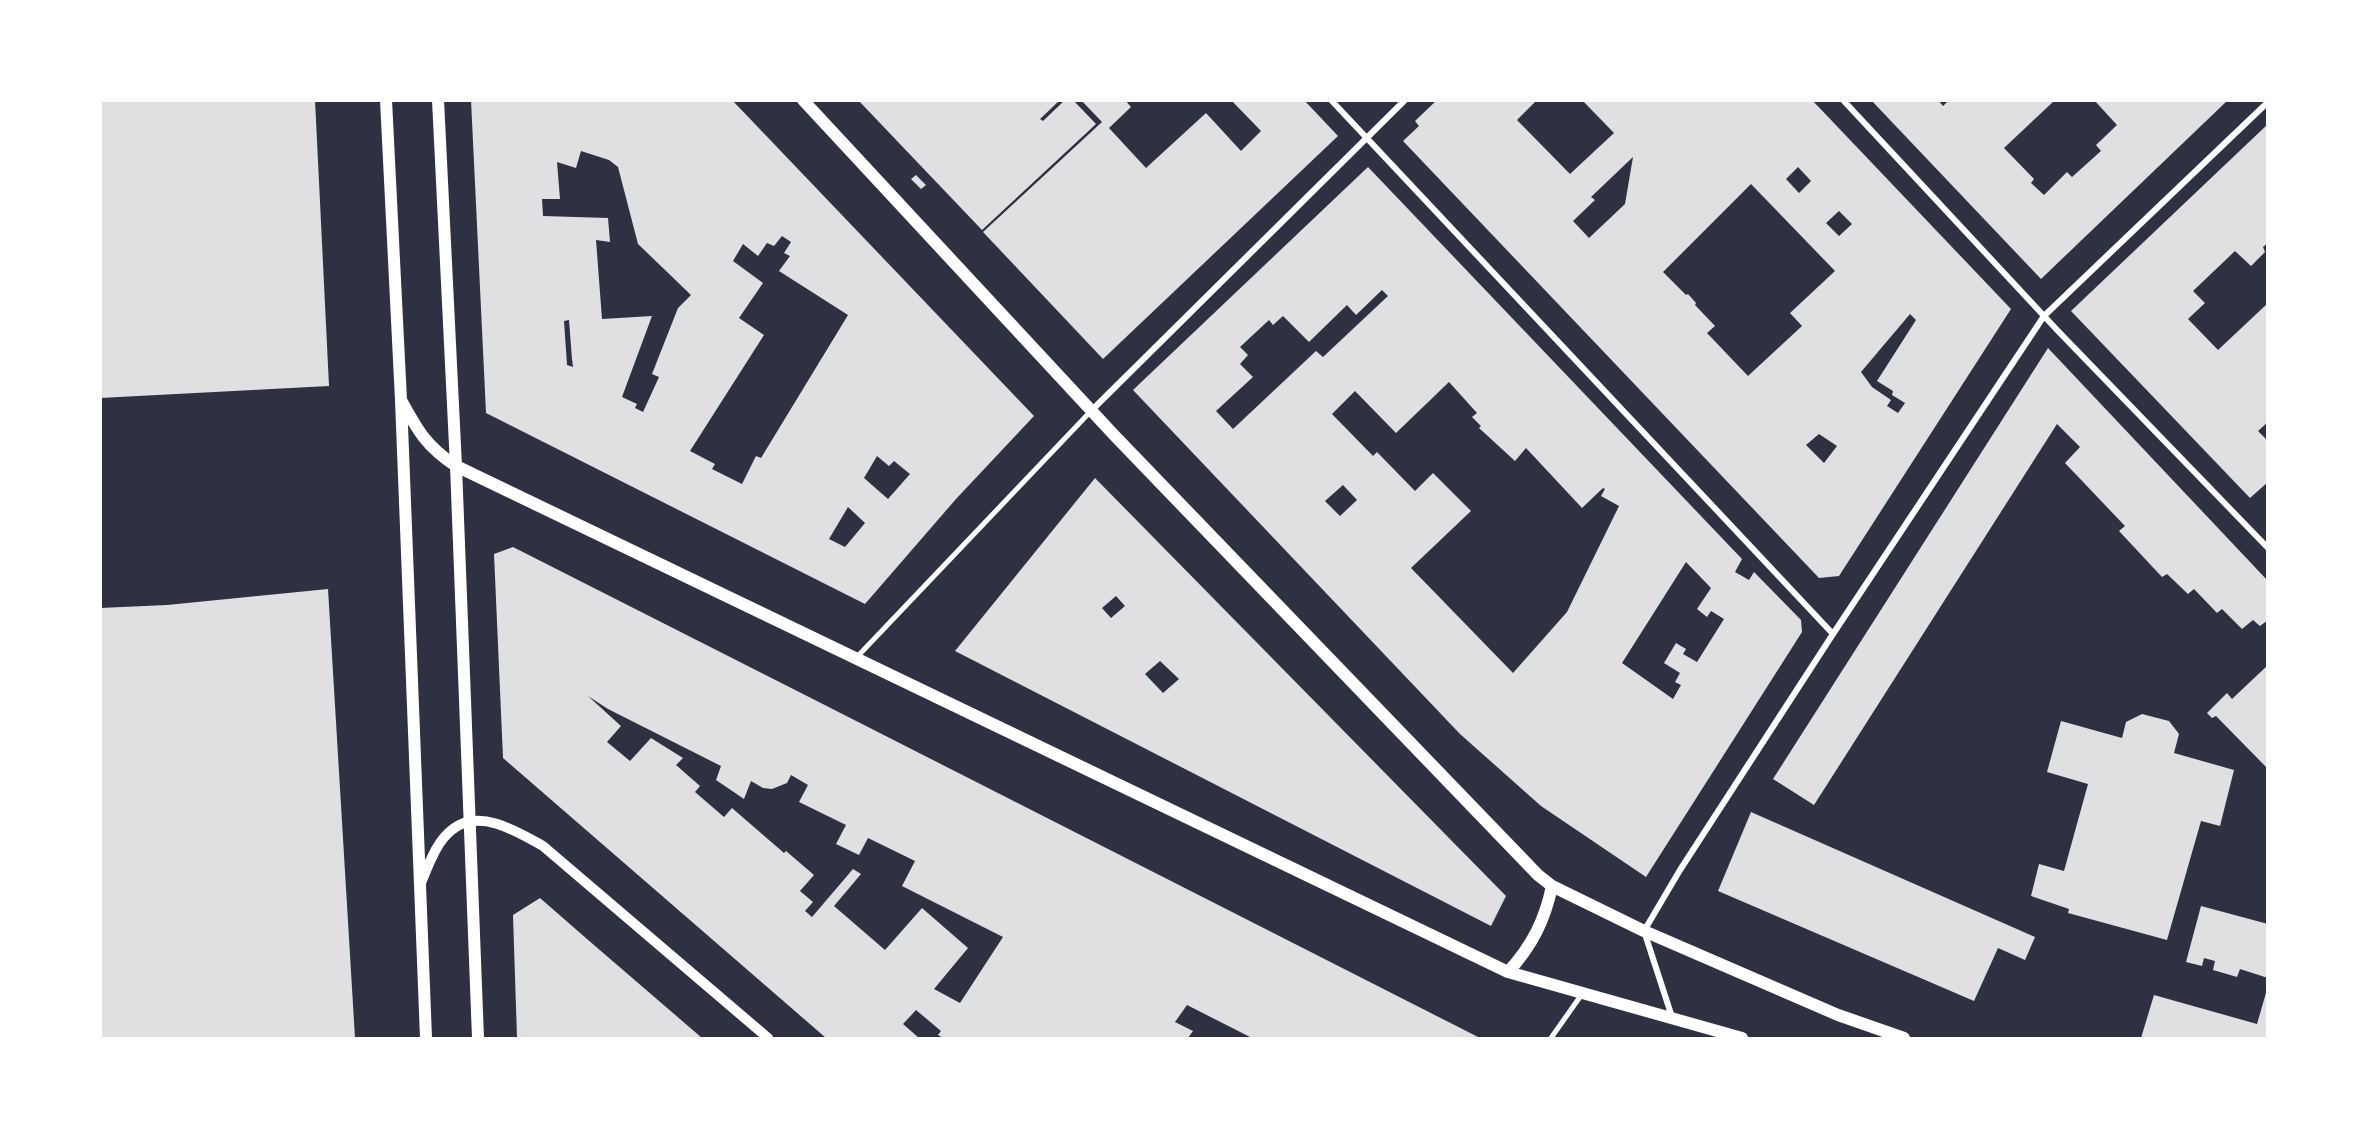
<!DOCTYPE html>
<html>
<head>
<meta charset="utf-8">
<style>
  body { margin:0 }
  #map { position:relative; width:2368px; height:1139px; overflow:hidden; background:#2d3142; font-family:"Libre Baskerville",serif }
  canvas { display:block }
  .frame { position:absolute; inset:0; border:102px solid #fff; pointer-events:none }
</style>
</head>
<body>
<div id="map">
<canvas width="2368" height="1139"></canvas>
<div class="frame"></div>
</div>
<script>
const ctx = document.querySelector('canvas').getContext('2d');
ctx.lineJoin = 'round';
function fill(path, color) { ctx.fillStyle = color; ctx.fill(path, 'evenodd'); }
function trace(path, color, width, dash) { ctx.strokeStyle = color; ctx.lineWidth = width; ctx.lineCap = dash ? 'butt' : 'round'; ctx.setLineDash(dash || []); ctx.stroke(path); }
fill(new Path2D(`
  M 100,100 L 315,100 L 329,386 L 100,398 Z
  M 471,100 L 732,100 L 1034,416 L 956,499 L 865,604 L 486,413 ZM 581,151 L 609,160 L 618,167 L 638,244 L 691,295 L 678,308 L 652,374 L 659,377 L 643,412 L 635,408 L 637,404 L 622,397 L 652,316 L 602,319 L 596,240 L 610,242 L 608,218 L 543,216 L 542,199 L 560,199 L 557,162 L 576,168 ZM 782,236 L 791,242 L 784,253 L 790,256 L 779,271 L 848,315 L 761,458 L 756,456 L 742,484 L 712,469 L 715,464 L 690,451 L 764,335 L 739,318 L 763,283 L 733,261 L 743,244 L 758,256 L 767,243 L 774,246 ZM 569,320 L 572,359 L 573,367 L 567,365 L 564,321 ZM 877,456 L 889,466 L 894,461 L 910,474 L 888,499 L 864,478 ZM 848,507 L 865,523 L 845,547 L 829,539 Z
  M 858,100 L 1060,100 L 1040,119 L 1043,121 L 1065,100 L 1073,100 L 1096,124 L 982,230 Z
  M 1081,100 L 1125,100 L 1131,107 L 1109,128 L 1146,168 L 1206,113 L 1241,151 L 1261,131 L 1231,100 L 1304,100 L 1338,136 L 1103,359 L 983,232 L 1102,122 Z
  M 1437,100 L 1537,100 L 1517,120 L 1570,174 L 1614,133 L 1582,100 L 1812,100 L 2011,309 L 1839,576 L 1819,578 L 1403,141 L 1419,126 L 1415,121 ZM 1633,157 L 1625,204 L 1589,238 L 1573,221 L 1595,200 L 1591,197 ZM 1798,167 L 1811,181 L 1799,193 L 1786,179 ZM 1751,184 L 1835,271 L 1790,313 L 1802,326 L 1748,376 L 1707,333 L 1715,326 L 1695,305 L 1696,303 L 1688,294 L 1686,295 L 1663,272 ZM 1839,211 L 1852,224 L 1839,236 L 1826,223 ZM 1910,314 L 1916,320 L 1877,381 L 1893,391 L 1892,395 L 1905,403 L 1898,413 L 1887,406 L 1891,400 L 1872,387 L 1861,372 ZM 1819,434 L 1837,446 L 1824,463 L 1806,445 Z
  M 1871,100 L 1938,100 L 1943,106 L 1949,100 L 2055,100 L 2004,148 L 2034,179 L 2031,183 L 2044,195 L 2067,172 L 2072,177 L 2101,151 L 2096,145 L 2117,125 L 2094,100 L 2228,100 L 2041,279 Z
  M 2268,124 L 2268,243 L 2263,247 L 2265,252 L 2251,266 L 2235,251 L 2193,291 L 2205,303 L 2188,319 L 2218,350 L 2268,303 L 2268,422 L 2258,431 L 2268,441 L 2268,482 L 2250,498 L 2071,311 Z
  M 1368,167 L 1742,559 L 1735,572 L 1749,580 L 1754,572 L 1801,620 L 1802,632 L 1646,877 L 1541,806 L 1460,734 L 1133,390 ZM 1382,290 L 1388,296 L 1323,357 L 1316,351 L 1233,429 L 1216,411 L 1253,377 L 1240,364 L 1248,355 L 1240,347 L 1269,320 L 1273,325 L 1283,316 L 1309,342 L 1347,305 L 1356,315 ZM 1449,382 L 1477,413 L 1472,417 L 1481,426 L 1479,428 L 1515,461 L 1526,448 L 1582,508 L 1603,488 L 1605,489 L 1601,496 L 1619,506 L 1567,612 L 1513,673 L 1411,568 L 1471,511 L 1433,473 L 1415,491 L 1377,452 L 1373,456 L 1332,414 L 1355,391 L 1396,433 ZM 1343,485 L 1357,500 L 1340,516 L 1325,501 ZM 1686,562 L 1711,588 L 1697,609 L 1707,617 L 1711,611 L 1724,619 L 1697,662 L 1683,654 L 1686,649 L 1676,643 L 1664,663 L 1680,673 L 1675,682 L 1681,685 L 1673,699 L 1622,663 Z
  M 916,175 L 926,185 L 921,189 L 911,179 Z
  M 2048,348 L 2268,581 L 2268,620 L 2260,626 L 2253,620 L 2242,629 L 2222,609 L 2217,613 L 2194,589 L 2188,594 L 2167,574 L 2162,577 L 2119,531 L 2125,526 L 2065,463 L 2080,447 L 2057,424 L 1814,805 L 1773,779 Z
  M 1095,478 L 1506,896 L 1491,926 L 955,651 ZM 1116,596 L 1125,606 L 1111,618 L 1102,608 ZM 1160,661 L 1179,679 L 1163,693 L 1145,674 Z
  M 513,547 L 807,696 L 1480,1038 L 1252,1038 L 1187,1005 L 1175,1022 L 1193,1031 L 1188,1038 L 943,1038 L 938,1035 L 941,1031 L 916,1010 L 903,1024 L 919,1038 L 826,1038 L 503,758 L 494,554 ZM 588,696 L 608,709 L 721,766 L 716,780 L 744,799 L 751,781 L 763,788 L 772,789 L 787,783 L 791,775 L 808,785 L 799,802 L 846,825 L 836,844 L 859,855 L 868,838 L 915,861 L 902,886 L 1003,937 L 960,1003 L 934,989 L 968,948 L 922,908 L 885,950 L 834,906 L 861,874 L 853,869 L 812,917 L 805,911 L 813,902 L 800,891 L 814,875 L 786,851 L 784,853 L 732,808 L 724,817 L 695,792 L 700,786 L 676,765 L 683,758 L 651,738 L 630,761 L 607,742 L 621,726 Z
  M 328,589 L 355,1038 L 100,1038 L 100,608 L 167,605 Z
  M 2268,665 L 2268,769 L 2216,716 L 2212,718 L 2207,713 L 2227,693 L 2232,699 Z
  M 2142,714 L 2169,721 L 2179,734 L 2174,753 L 2234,770 L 2220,826 L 2201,821 L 2167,940 L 2068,913 L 2069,909 L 2031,896 L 2039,864 L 2064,871 L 2088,784 L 2047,772 L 2061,721 L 2122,738 L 2126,722 Z
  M 1751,812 L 2035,937 L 2025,960 L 1998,948 L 1974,1001 L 1718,891 Z
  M 540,898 L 587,939 L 702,1038 L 517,1038 L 513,915 Z
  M 2201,906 L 2268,924 L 2268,978 L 2240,969 L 2237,977 L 2213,970 L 2215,961 L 2204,958 L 2202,966 L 2186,962 Z
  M 2268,986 L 2268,1038 L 2141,1038 L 2154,995 L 2257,1024 Z`), '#e0e0e3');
trace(new Path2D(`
  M 856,658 L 1091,411
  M 1551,1038 L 1582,994`), '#fff', 5);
trace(new Path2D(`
  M 1331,100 L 1833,634
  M 1843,100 L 2058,331 L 2268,548
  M 1091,411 L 1405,100
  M 1672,1017 L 1644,931 L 1680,870 L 1833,634 L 2044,316 L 2268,102`), '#fff', 6);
trace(new Path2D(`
  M 420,885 C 428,867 436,841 453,829 C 480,808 518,832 543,846 L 768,1038`), '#fff', 10);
trace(new Path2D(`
  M 386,100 L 401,400 L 426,1038
  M 438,100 L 456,466 L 478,1038
  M 803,100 L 1114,435 L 1538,875 L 1552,886 L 1644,931 L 1838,1015 L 1904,1038
  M 401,400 C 418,431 426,446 456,466 L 1508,972 L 1742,1038
  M 1508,972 C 1532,946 1545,920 1552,886`), '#fff', 12);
</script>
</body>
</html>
